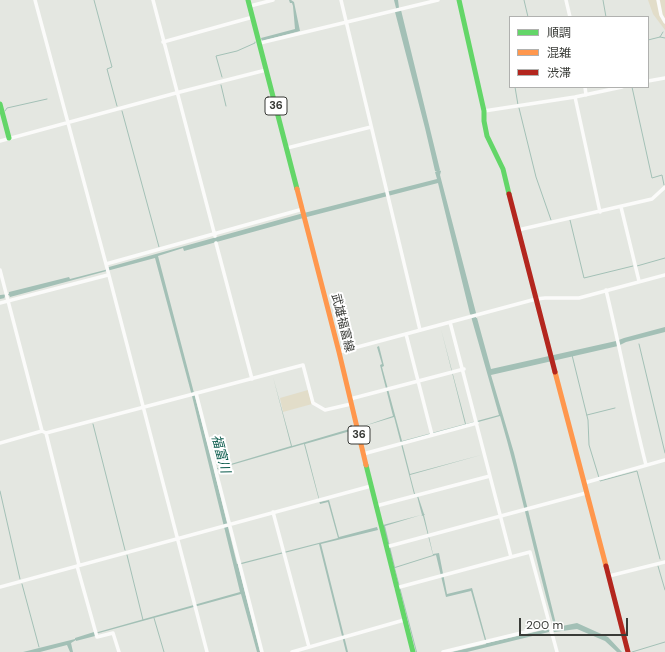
<!DOCTYPE html>
<html>
<head>
<meta charset="utf-8">
<style>
  body { margin:0 }
  #map { position:relative; width:665px; height:652px; overflow:hidden; background:#e4e7e1; font-family:"DM Sans","Noto Sans JP",sans-serif }
  canvas { display:block }
  .legend { position:absolute; left:509px; top:16px; width:140px; height:72px; box-sizing:border-box; background:#fff; border:1px solid #b0b1af; margin:0; padding:5px 7px; list-style:none; font-size:12px; color:#393b37 }
  .legend li { display:flex; align-items:center; gap:8px; height:20px }
  .legend b { width:20px; border:1px solid #b0b1af }
  .scale { position:absolute; left:519px; top:618px; width:109px; height:18px; box-sizing:border-box; border:2px solid #393b37; border-top:0; padding-left:5px; font-size:12px; line-height:14px; white-space:nowrap; color:#393b37; -webkit-text-stroke:3px #fff; paint-order:stroke }
</style>
</head>
<body>
<div id="map">
<canvas width="665" height="652"></canvas>
<ul class="legend">
<li><b style="height:5px;background:#63d668"></b>順調</li>
<li><b style="height:5px;background:#ff974d"></b>混雑</li>
<li><b style="height:5px;background:#b3261e"></b>渋滞</li>
</ul>
<div class="scale">200 m</div>
</div>
<script>
const ctx = document.querySelector('canvas').getContext('2d');
ctx.lineJoin = 'round';
function fill(path, color) { ctx.fillStyle = color; ctx.fill(path, 'evenodd'); }
function trace(path, color, width, dash) { ctx.strokeStyle = color; ctx.lineWidth = width; ctx.lineCap = dash ? 'butt' : 'round'; ctx.setLineDash(dash || []); ctx.stroke(path); }
function drawText(font, color, halo, rows, align = 'center') {
  ctx.font = font + ' "DM Sans","Noto Sans JP",sans-serif'; ctx.lineWidth = 4; ctx.setLineDash([]); ctx.textBaseline = 'middle'; ctx.strokeStyle = halo; ctx.fillStyle = color; for (const [text, x, y, turn = 0] of rows) {
    ctx.save(); ctx.translate(x, y); ctx.rotate((+turn || 0) * Math.PI / 180); ctx.textAlign = isNaN(turn) ? turn : align; if (halo) ctx.strokeText(text, 0, 0); ctx.fillText(text, 0, 0); ctx.restore();
  }
}
fill(new Path2D(`
  M 648,0 L 665,0 L 665,30 L 653,14 Z
  M 308,390 L 312,404 L 283,412 L 280,398 Z`), '#e2ddc9');
fill(new Path2D(`
  M 289,0 L 291,0 L 294,2 L 300,31 L 262,41 L 261,38 L 295,29 L 293,6 L 292,3 L 290,3 Z
  M 394,0 L 398,0 L 399,8 L 401,10 L 440,170 L 439,170 L 441,171 L 440,175 L 476,313 L 476,318 L 477,318 L 491,369 L 616,341 L 624,338 L 665,327 L 665,332 L 626,342 L 618,346 L 491,375 L 514,453 L 556,624 L 557,627 L 577,623 L 608,637 L 622,652 L 617,652 L 605,641 L 577,629 L 554,632 L 553,630 L 549,631 L 549,632 L 467,652 L 452,652 L 486,644 L 471,591 L 446,597 L 436,555 L 395,568 L 417,652 L 416,652 L 383,525 L 421,515 L 385,526 L 395,567 L 433,555 L 423,516 L 421,515 L 422,515 L 417,496 L 414,494 L 394,417 L 361,427 L 393,416 L 380,365 L 382,364 L 377,347 L 379,346 L 384,366 L 382,367 L 402,441 L 465,424 L 441,329 L 466,424 L 499,415 L 472,320 L 471,315 L 470,314 L 438,183 L 307,217 L 184,251 L 183,248 L 158,256 L 214,469 L 291,446 L 273,377 L 292,446 L 353,428 L 354,430 L 305,444 L 320,502 L 329,500 L 339,537 L 377,527 L 378,530 L 321,544 L 348,652 L 346,652 L 319,544 L 238,565 L 260,652 L 257,652 L 241,594 L 99,633 L 95,634 L 95,636 L 76,641 L 76,640 L 71,643 L 73,652 L 70,652 L 67,645 L 40,652 L 23,652 L 75,639 L 75,638 L 94,632 L 94,633 L 98,632 L 240,592 L 192,396 L 155,258 L 10,297 L 9,295 L 4,297 L 5,298 L 0,299 L 0,295 L 9,294 L 9,292 L 69,277 L 70,279 L 105,270 L 109,267 L 300,214 L 437,179 L 435,172 L 437,172 L 435,171 L 425,128 L 395,12 L 396,8 ZM 500,416 C 520,484 534,554 553,622 L 555,624 L 553,629 L 549,630 L 548,629 L 487,643 L 472,588 L 447,594 L 439,553 L 433,554 L 424,515 L 425,515 L 424,514 L 418,496 L 415,494 L 410,475 L 481,455 L 410,474 L 402,443 ZM 304,444 L 320,504 L 328,502 L 338,538 L 237,564 L 214,470 Z`), '#a3c0b6');
trace(new Path2D(`
  M 94,0 L 112,67 L 107,69 L 117,106
  M 524,0 L 528,17
  M 603,0 L 606,17
  M 660,37 L 665,38
  M 648,40 L 660,37 L 663,32
  M 222,77 L 216,56 L 237,51 L 255,43 L 255,42
  M 221,85 L 226,106
  M 515,87 L 518,105
  M 632,87 L 652,178 L 662,175 L 664,185
  M 519,108 L 536,177 L 551,220
  M 5,111 L 7,108 L 47,99
  M 122,111 L 159,247
  M 570,220 L 584,278 L 633,266
  M 637,266 L 665,258
  M 639,344 L 665,453
  M 572,355 L 588,420 L 589,445 L 600,481 L 637,471 L 660,559
  M 587,415 L 615,408
  M 93,424 L 125,550
  M 0,491 L 20,579
  M 127,555 L 143,620
  M 658,566 L 665,590
  M 22,584 L 39,647
  M 154,618 L 164,652
  M 632,652 L 665,642`), '#a3c0b6', 1);
trace(new Path2D(`
  M 35,0 L 106,264 L 207,652
  M 153,0 L 215,236
  M 341,0 L 420,330
  M 566,0 L 570,17
  M 658,0 L 661,15 L 665,22
  M 250,6 L 273,0
  M 163,42 L 253,17
  M 260,43 L 438,0
  M 648,81 L 665,78
  M 585,87 L 586,95
  M 575,97 L 600,212
  M 484,111 L 575,97 L 622,87
  M 0,141 L 176,93 L 266,70
  M 287,148 L 371,127
  M 621,207 L 639,281
  M 518,230 L 652,199 L 665,187
  M 216,243 L 252,379
  M 106,264 L 303,209
  M 0,270 L 42,431
  M 606,290 C 620,348 631,407 646,465
  M 0,303 L 108,275
  M 406,334 L 432,435
  M 339,352 L 536,299 L 545,298 L 579,298 L 665,275
  M 196,393 L 262,652
  M 350,399 L 464,369
  M 46,433 L 79,565
  M 0,443 L 42,431 L 46,433 L 303,365 L 313,403 L 325,410 L 351,404
  M 363,454 L 477,423
  M 584,483 L 665,460
  M 376,506 L 490,476
  M 273,512 L 309,647
  M 386,547 L 586,493
  M 511,557 L 530,552 L 557,652
  M 77,566 L 97,637 L 113,633 L 119,652
  M 609,576 L 665,562
  M 0,587 L 371,486
  M 396,588 L 511,557 L 450,322
  M 292,652 L 404,620
  M 443,652 L 550,626`), '#fbfbfa', 3.5);
trace(new Path2D(`
  M 248,0 L 297,189
  M 459,0 L 484,111 L 484,121 L 487,136 L 503,169 L 509,194
  M 0,104 L 9,138
  M 366,465 L 413,652`), '#63d668', 5);
trace(new Path2D(`
  M 297,189 L 339,352 L 366,465
  M 555,372 L 606,566`), '#ff974d', 5);
trace(new Path2D(`
  M 509,194 L 555,372
  M 606,566 L 628,652`), '#b3261e', 5);
for (const [x, y, w] of [
  [276,106,22],
  [359,435,22]
]) { const box = new Path2D(); box.roundRect(x - w / 2, y - 9, w, 18, 3); ctx.fillStyle = '#fff'; ctx.fill(box); trace(box, '#393b37', 1); }
drawText('bold 11px', '#393b37', null, [
  ["36",276,106],
  ["36",359,435]
]);
drawText('12px', '#393b37', '#fff', [
  ["武雄福富線",342,323,76]
]);
drawText('italic 13px', '#0b5b4c', '#fff', [
  ["福富川",220,454,75]
]);
</script>
</body>
</html>
